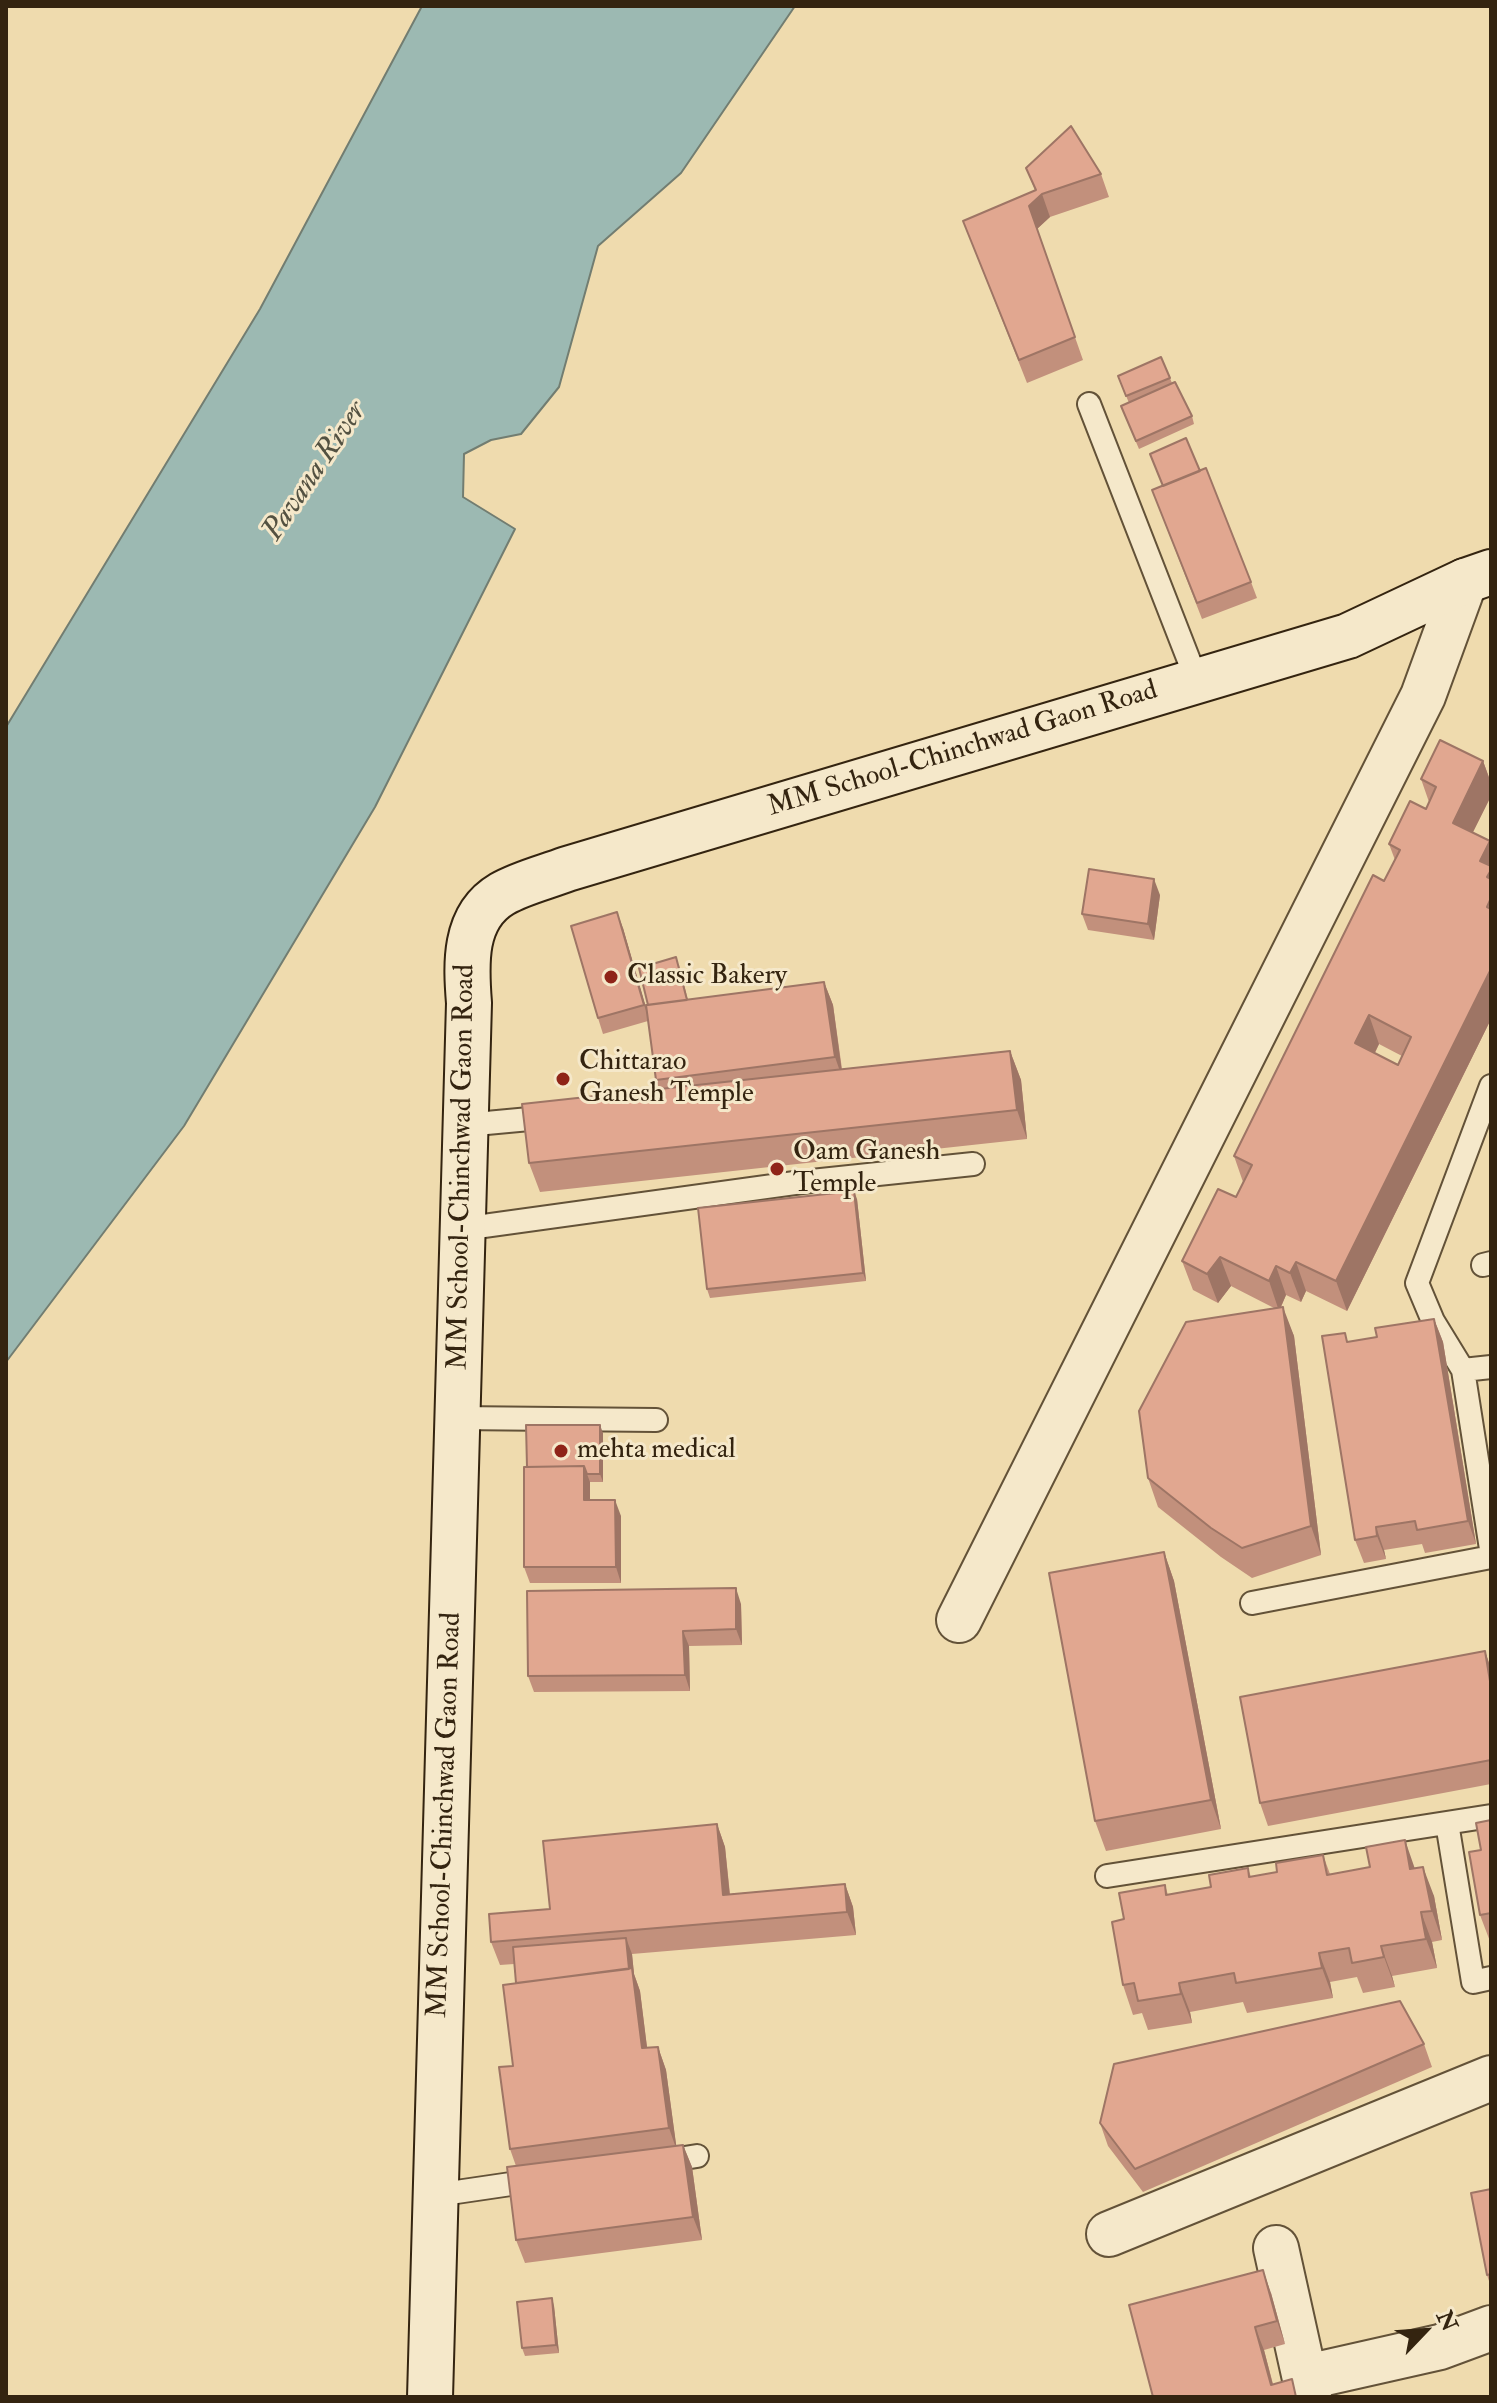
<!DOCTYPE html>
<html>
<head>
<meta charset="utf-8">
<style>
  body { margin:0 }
  #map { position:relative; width:1497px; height:2403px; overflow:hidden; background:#efdbae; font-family:"IM FELL Double Pica",serif }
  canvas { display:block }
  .frame { position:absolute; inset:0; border:8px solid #342410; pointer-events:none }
  .north { position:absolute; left:1385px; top:2291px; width:80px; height:80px; -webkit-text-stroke:6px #f5e8ca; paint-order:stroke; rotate:65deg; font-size:22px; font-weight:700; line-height:32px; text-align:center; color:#342410 }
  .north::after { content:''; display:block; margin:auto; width:28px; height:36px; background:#342410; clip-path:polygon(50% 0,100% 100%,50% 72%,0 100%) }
</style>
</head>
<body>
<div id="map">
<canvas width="1497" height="2403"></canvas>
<div class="frame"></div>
<div class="north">N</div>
</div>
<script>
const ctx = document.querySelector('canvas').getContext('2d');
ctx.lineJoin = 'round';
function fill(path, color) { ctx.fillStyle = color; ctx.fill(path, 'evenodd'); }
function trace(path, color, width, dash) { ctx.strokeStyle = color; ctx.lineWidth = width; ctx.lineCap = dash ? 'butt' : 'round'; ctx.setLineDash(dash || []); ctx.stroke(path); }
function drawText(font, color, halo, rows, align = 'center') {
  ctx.font = font + ' "IM FELL Double Pica",serif'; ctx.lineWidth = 6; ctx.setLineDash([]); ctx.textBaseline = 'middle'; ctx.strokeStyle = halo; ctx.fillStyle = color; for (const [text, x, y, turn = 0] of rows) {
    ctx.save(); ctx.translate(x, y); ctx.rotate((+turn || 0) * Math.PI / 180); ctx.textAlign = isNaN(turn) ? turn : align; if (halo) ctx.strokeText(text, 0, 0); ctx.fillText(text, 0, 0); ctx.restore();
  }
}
const water = new Path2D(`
  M 422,6 L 795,6 L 681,173 L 598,246 L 559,387 L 521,434 L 491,440 L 464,454 L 463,497 L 515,529 L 375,807 L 184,1126 L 6,1362 L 6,727 L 260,309 Z`);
fill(water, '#9cb9b2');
trace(water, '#727d71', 2);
const service = new Path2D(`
  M 1089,404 L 1197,681
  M 1491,1086 L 1417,1283 L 1433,1321 L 1463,1370 L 1491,1367
  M 465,1125 L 551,1117
  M 462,1229 L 802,1182 L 973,1164
  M 1483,1265 L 1491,1263
  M 1463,1370 L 1491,1549
  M 457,1418 L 656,1420
  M 1252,1603 L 1491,1557
  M 1447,1823 L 1473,1982 L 1491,1978
  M 1107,1876 L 1491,1816
  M 659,2162 L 697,2156
  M 436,2195 L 538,2180`);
const minor = new Path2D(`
  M 959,1620 L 1423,696 L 1465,581
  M 1109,2234 L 1491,2078
  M 1276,2248 L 1309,2397
  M 1307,2377 L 1440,2347 L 1491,2328`);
const secondary = new Path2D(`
  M 430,2397 L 469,1003 C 466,965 463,917 502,894 C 521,883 546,877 567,869 L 1348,636 L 1465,581 L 1491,572`);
trace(service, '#635238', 26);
trace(minor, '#635238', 48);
trace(secondary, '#342410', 48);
trace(service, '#f5e8ca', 22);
trace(minor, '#f5e8ca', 44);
trace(secondary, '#f5e8ca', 44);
fill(new Path2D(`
  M 1026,168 L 1101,174 L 1109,197 L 1050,217 L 1037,229 L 1083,360 L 1027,383 L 963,221 L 1035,190 Z
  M 1161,357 L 1172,383 L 1192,416 L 1194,424 L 1139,449 L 1124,414 L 1129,403 L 1118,376 Z
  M 1200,471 L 1251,582 L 1257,598 L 1202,619 L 1152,490 Z
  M 1483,761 L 1491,783 L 1491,796 L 1473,832 L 1490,841 L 1491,844 L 1491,1019 L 1347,1311 L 1306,1291 L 1301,1302 L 1286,1295 L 1281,1307 L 1294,1336 L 1321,1555 L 1252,1578 L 1221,1557 L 1158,1507 L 1148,1478 L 1274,1308 L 1231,1286 L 1218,1303 L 1193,1290 L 1182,1261 L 1236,1197 L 1243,1182 L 1234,1156 L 1395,860 L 1389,844 L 1426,809 L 1429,802 L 1421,779 ZM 1379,1044 L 1402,1056 L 1398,1065 L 1375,1053 Z
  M 1160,895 L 1154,940 L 1088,930 L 1082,914 Z
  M 623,928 L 646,1009 L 648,1005 L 679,965 L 688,1000 L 824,982 L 833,1005 L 842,1069 L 1010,1051 L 1021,1080 L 1027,1139 L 540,1192 L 529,1163 L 659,1089 L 656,1080 L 648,1021 L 603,1034 L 598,1018 Z
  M 857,1199 L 866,1281 L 710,1298 L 707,1289 Z
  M 1434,1319 L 1443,1342 L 1476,1544 L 1425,1553 L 1422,1544 L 1384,1550 L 1386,1559 L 1364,1563 L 1355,1540 L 1377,1337 Z
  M 603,1433 L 603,1482 L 590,1482 L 590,1500 L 621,1516 L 621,1583 L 530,1583 L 524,1567 L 527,1467 Z
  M 1164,1552 L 1174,1581 L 1221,1829 L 1106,1851 L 1095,1821 Z
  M 741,1604 L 742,1645 L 689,1646 L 690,1691 L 534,1692 L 528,1676 Z
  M 1485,1651 L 1491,1669 L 1491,1784 L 1268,1826 L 1260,1803 Z
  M 1491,1820 L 1491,1944 L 1480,1915 L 1481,1850 Z
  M 717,1824 L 725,1847 L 730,1894 L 845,1884 L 853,1907 L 856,1935 L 632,1954 L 634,1974 L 640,1991 L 647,2048 L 658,2047 L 666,2070 L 676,2145 L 683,2145 L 692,2167 L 702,2240 L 525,2263 L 516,2240 L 516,2166 L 510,2149 L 516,1983 L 514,1964 L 500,1965 L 491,1942 L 550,1909 Z
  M 1323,1855 L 1330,1874 L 1415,1869 L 1434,1896 L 1442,1940 L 1432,1942 L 1437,1968 L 1392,1976 L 1395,1987 L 1363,1993 L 1357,1977 L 1330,1982 L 1333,1998 L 1247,2013 L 1243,2002 L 1190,2012 L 1192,2023 L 1148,2030 L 1142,2013 L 1133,2015 L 1123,1985 L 1124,1919 L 1165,1885 L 1168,1895 L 1211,1887 L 1248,1868 L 1251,1877 L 1277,1872 Z
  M 1424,2044 L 1432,2067 L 1143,2192 L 1108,2146 L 1100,2123 Z
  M 1491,2189 L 1491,2287 L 1487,2275 Z
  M 1271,2293 L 1285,2344 L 1264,2350 L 1273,2384 L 1299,2397 L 1153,2397 Z
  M 554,2306 L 559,2353 L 525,2356 L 522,2348 Z`), '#c2907c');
fill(new Path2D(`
  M 1042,194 L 1050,217 L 1037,229 L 1083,360 L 1029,206 Z
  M 1483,761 L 1491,783 L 1491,796 L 1463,852 L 1453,823 Z
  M 1490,841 L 1491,844 L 1491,889 L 1480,861 Z
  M 1154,879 L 1160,895 L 1154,940 L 1148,924 Z
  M 617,912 L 623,928 L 650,1021 L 644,1005 Z
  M 1491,969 L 1491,1019 L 1347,1311 L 1336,1281 Z
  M 824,982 L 833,1005 L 843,1080 L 835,1057 Z
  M 1369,1015 L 1379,1044 L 1365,1072 L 1355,1043 Z
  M 1010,1051 L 1021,1080 L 1027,1139 L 1017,1110 Z
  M 854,1191 L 857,1199 L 866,1281 L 863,1273 Z
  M 1220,1257 L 1231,1286 L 1218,1303 L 1207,1274 Z
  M 1296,1262 L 1306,1291 L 1301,1302 L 1290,1273 Z
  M 1276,1266 L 1286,1295 L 1279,1311 L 1269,1281 Z
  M 1283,1307 L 1294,1336 L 1321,1555 L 1311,1526 Z
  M 1434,1319 L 1443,1342 L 1476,1544 L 1468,1521 Z
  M 600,1425 L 603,1433 L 603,1482 L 600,1474 Z
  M 584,1466 L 590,1482 L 590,1516 L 584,1500 Z
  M 615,1500 L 621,1516 L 621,1583 L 616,1567 Z
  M 1376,1527 L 1384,1550 L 1386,1559 L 1377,1536 Z
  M 1164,1552 L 1174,1581 L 1221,1829 L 1211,1800 Z
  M 736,1588 L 741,1604 L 742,1645 L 736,1629 Z
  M 683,1631 L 689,1646 L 690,1691 L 685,1675 Z
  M 1485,1651 L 1491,1669 L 1491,1684 Z
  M 717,1824 L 725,1847 L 732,1918 L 723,1895 Z
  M 1405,1840 L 1415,1869 L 1410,1869 Z
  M 1423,1867 L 1434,1896 L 1442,1940 L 1432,1911 Z
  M 845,1884 L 853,1907 L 856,1935 L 847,1912 Z
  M 1421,1912 L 1432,1942 L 1437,1968 L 1426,1939 Z
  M 626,1938 L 632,1954 L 634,1974 L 640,1991 L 650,2071 L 642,2048 L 630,1977 Z
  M 1381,1946 L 1392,1976 L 1395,1987 L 1384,1957 Z
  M 1319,1953 L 1330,1982 L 1333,1998 L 1322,1968 Z
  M 1179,1983 L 1190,2012 L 1192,2023 L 1181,1994 Z
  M 658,2047 L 666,2070 L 677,2151 L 669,2128 Z
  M 683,2145 L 692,2167 L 702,2240 L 693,2217 Z
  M 1263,2270 L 1271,2293 L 1285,2344 L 1277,2321 Z
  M 552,2298 L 554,2306 L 559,2353 L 556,2345 Z
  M 1255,2327 L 1264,2350 L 1276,2397 L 1271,2385 Z`), '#9e7565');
const building = new Path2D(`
  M 1071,126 L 1101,174 L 1042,194 L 1029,206 L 1075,337 L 1019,360 L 963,221 L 1036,190 L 1026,168 Z
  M 1161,357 L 1170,378 L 1126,396 L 1118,376 Z
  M 1175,382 L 1192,416 L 1136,441 L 1121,406 Z
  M 1186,438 L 1200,471 L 1163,486 L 1150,454 Z
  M 1206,468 L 1251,582 L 1197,603 L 1152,490 Z
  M 1440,740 L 1483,761 L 1453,823 L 1490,841 L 1480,861 L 1491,866 L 1491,870 L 1487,877 L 1491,879 L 1491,898 L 1487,907 L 1491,909 L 1491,969 L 1336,1281 L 1296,1262 L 1290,1273 L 1276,1266 L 1269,1281 L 1220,1257 L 1207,1274 L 1182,1261 L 1218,1189 L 1236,1197 L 1252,1165 L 1234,1156 L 1373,875 L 1384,881 L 1400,850 L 1389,844 L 1410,801 L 1426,809 L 1436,787 L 1421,779 ZM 1369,1015 L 1411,1037 L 1398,1065 L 1355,1043 Z
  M 1089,869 L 1154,879 L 1148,924 L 1082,914 Z
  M 617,912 L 644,1005 L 598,1018 L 571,926 Z
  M 676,957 L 687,1000 L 648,1005 L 639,968 Z
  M 824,982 L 835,1057 L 656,1080 L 646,1005 Z
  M 1010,1051 L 1017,1110 L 529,1163 L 522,1104 Z
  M 854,1191 L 863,1273 L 707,1289 L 698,1208 Z
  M 1283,1307 L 1311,1526 L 1242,1548 L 1211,1528 L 1148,1478 L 1139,1411 L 1186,1322 Z
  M 1434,1319 L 1468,1521 L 1417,1530 L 1415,1521 L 1376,1527 L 1377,1536 L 1355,1540 L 1322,1336 L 1345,1333 L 1347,1342 L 1377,1337 L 1375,1328 Z
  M 526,1425 L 600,1425 L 600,1474 L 587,1474 L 584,1466 L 527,1467 Z
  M 584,1466 L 584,1500 L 615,1500 L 616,1567 L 524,1567 L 524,1467 Z
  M 1164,1552 L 1211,1800 L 1095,1821 L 1049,1573 Z
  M 736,1588 L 736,1629 L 683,1631 L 685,1675 L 528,1676 L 527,1591 Z
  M 1485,1651 L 1490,1681 L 1491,1681 L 1491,1760 L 1260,1803 L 1240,1697 Z
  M 1491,1820 L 1491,1913 L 1480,1915 L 1469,1852 L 1481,1850 L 1476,1823 Z
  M 717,1824 L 723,1895 L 845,1884 L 847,1912 L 491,1942 L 489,1914 L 550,1909 L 543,1841 Z
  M 1405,1840 L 1410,1869 L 1423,1867 L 1432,1911 L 1421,1912 L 1426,1939 L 1381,1946 L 1384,1957 L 1352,1963 L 1349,1948 L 1319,1953 L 1322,1968 L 1236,1983 L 1234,1973 L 1179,1983 L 1181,1994 L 1138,2001 L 1134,1983 L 1123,1985 L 1112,1922 L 1124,1919 L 1119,1893 L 1165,1885 L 1166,1895 L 1211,1887 L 1209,1875 L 1248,1868 L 1249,1877 L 1277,1872 L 1276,1863 L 1323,1855 L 1327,1875 L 1370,1867 L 1366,1847 Z
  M 626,1938 L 629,1969 L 516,1983 L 513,1947 Z
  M 632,1968 L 642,2048 L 658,2047 L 669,2128 L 510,2149 L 499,2067 L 513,2066 L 503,1985 Z
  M 1400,2001 L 1424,2044 L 1135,2169 L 1100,2123 L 1114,2064 Z
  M 683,2145 L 693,2217 L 516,2240 L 507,2167 Z
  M 1491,2189 L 1491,2274 L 1487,2275 L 1471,2193 Z
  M 1263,2270 L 1277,2321 L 1255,2327 L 1271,2385 L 1292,2379 L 1296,2397 L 1153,2397 L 1129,2305 Z
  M 552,2298 L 556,2345 L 522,2348 L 517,2302 Z`);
fill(building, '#e1a790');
trace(building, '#9e7565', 2);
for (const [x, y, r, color] of [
  [611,977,8,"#8f2418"],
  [563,1079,8,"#8f2418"],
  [777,1169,8,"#8f2418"],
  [561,1451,8,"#8f2418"]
]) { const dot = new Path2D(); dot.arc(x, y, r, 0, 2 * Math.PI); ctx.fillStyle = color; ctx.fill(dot); trace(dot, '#f5e8ca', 3); }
drawText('28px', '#342410', '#f5e8ca', [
  ["MM School-Chinchwad Gaon Road",963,750,-17],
  ["MM School-Chinchwad Gaon Road",463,1167,-89],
  ["MM School-Chinchwad Gaon Road",446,1815,-88]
]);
drawText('28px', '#342410', '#f5e8ca', [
  ["Classic Bakery",627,977],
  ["Chittarao",579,1063],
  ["Ganesh Temple",579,1095],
  ["Oam Ganesh",793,1153],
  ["Temple",793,1185],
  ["mehta medical",577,1451]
], 'left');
drawText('italic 30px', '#535141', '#f5e8ca', [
  ["Pavana River",316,472,-56]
]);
</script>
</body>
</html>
